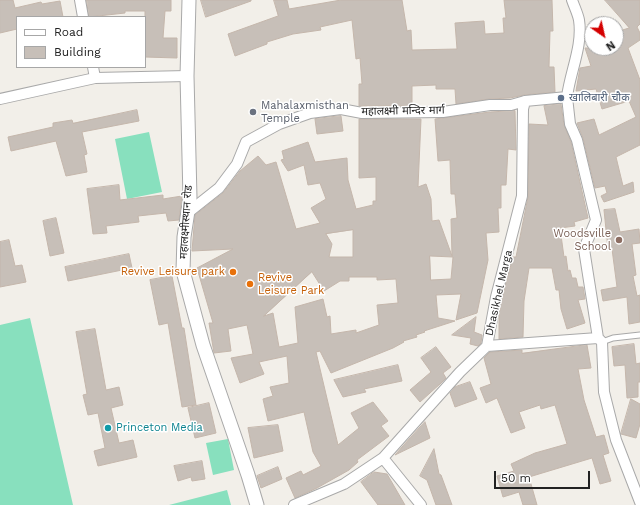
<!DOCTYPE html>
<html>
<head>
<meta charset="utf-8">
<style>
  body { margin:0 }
  #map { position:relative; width:640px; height:505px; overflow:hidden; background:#f2efe9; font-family:"Work Sans",sans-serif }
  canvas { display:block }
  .legend { position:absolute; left:16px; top:16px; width:130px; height:52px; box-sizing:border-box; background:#fff; border:1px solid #a7a7a7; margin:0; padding:5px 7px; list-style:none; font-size:12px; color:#222 }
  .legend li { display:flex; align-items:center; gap:8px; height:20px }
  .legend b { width:20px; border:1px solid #a7a7a7 }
  .north { position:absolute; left:584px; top:16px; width:40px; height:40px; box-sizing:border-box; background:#fff; border:1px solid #a7a7a7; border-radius:50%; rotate:146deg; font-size:11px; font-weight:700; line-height:16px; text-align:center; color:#222 }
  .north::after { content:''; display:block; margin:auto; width:14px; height:18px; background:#d40000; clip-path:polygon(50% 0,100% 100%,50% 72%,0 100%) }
  .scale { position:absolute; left:494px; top:471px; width:96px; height:18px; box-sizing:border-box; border:2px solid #222; border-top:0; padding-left:5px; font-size:12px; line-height:14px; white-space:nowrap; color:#222; -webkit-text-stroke:3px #fff; paint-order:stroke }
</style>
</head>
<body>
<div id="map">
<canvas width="640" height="505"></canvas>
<ul class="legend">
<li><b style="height:5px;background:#fff"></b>Road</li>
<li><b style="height:11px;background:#c7bfb8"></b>Building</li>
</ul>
<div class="north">N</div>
<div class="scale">50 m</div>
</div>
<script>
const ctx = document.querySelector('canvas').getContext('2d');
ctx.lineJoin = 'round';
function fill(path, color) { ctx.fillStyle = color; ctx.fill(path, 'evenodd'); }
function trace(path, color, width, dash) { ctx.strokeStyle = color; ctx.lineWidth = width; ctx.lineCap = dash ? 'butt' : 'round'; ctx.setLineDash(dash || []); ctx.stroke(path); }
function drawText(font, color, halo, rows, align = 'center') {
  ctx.font = font + ' "Work Sans","Noto Sans Devanagari",sans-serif'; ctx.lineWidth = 3; ctx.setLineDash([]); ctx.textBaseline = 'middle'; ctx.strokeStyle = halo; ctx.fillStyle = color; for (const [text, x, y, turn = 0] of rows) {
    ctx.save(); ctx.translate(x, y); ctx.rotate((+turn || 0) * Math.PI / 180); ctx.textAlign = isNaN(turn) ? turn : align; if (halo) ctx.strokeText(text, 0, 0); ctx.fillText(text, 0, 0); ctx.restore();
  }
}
fill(new Path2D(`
  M 149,132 L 162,192 L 127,199 L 115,139 Z
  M 30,318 L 73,505 L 0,505 L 0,325 Z
  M 228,439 L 234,470 L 213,475 L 206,443 Z
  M 227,490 L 231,505 L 169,505 Z`), '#88e0be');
const building = new Path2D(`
  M 0,0 L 13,0 L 15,8 L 41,2 L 42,4 L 60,1 L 63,17 L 17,17 L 17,29 L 0,33 Z
  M 87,0 L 171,0 L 171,11 L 165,11 L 163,38 L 177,38 L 177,58 L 145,57 L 145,11 L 125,11 L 125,13 L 89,17 Z
  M 201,0 L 251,0 L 251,1 L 206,17 Z
  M 274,0 L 287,0 L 289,9 L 341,0 L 402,0 L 407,31 L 411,30 L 412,50 L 457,49 L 455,23 L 484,21 L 485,34 L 504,33 L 503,18 L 506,18 L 504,0 L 552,0 L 553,31 L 550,31 L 549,67 L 554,67 L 555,92 L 524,95 L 510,98 L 489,99 L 456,104 L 455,89 L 436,89 L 436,85 L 412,86 L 412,106 L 359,106 L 359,84 L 362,84 L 360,58 L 356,59 L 352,20 L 320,27 L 321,30 L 293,34 L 267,42 L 267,44 L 235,56 L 228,34 L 278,16 Z
  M 605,0 L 640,0 L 640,24 L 637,27 L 640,33 L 640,40 L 628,48 L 640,80 L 640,145 L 616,157 L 623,186 L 633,182 L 634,192 L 604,202 L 601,196 L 607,193 L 605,186 L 595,188 L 583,138 L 577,123 L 594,119 L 599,135 L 636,117 L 629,101 L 602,109 L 596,89 L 576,91 L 580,68 L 591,66 L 585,48 L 616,48 L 616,32 L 629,28 Z
  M 561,104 L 564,125 L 571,142 L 588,218 L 574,222 L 575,226 L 560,228 L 564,257 L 566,256 L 568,271 L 570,270 L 572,278 L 576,278 L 578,287 L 583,287 L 585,299 L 578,300 L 585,323 L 567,329 L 561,309 L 559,290 L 556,290 L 552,268 L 529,268 L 524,301 L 523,337 L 499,339 L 499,314 L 502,298 L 513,257 L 516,257 L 528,197 L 529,124 L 548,125 L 544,106 Z
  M 137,110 L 139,121 L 82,132 L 87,154 L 84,155 L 87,172 L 66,176 L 56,141 L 11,151 L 8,137 L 53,127 L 53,123 L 72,120 L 73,123 Z
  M 515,111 L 516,150 L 508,149 L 506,185 L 501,185 L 501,208 L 498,208 L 499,232 L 486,233 L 488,260 L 477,313 L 456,320 L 461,294 L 436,295 L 438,318 L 455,321 L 424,331 L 425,332 L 416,335 L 417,337 L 403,341 L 404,342 L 393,348 L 331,373 L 320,351 L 316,352 L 338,445 L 359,428 L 351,413 L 373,402 L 388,421 L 381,426 L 389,436 L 357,460 L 358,462 L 349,470 L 317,488 L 295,498 L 286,478 L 301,471 L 303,475 L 321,466 L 313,452 L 304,412 L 268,421 L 263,399 L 273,396 L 270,387 L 289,383 L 287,356 L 259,362 L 264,374 L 240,383 L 231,358 L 253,354 L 247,325 L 228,329 L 231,351 L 214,353 L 209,323 L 213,323 L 197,268 L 233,249 L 192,251 L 195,215 L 223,193 L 240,171 L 258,156 L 266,165 L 276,162 L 296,229 L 320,223 L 311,208 L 326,199 L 320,183 L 308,185 L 304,165 L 288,171 L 281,160 L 284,159 L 282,151 L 308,142 L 315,162 L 347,158 L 348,180 L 356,209 L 373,205 L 373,201 L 376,201 L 376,177 L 359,178 L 359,119 L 421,119 L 418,187 L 426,184 L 431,199 L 432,221 L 439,220 L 452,256 L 451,219 L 457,218 L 455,194 L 451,194 L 450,160 L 438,161 L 435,119 L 490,112 ZM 353,230 L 353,257 L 329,257 L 332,244 L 326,234 ZM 430,256 L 453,257 L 451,279 L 431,280 ZM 312,272 L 324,291 L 340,281 L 349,281 L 349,277 L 377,277 L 377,280 L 396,279 L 398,303 L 377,305 L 379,325 L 356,333 L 356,330 L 331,334 L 330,316 L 327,317 L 323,299 L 295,307 L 298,343 L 279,347 L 273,313 L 264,316 Z
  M 341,116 L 343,131 L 317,134 L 315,119 Z
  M 119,185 L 120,200 L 163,195 L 163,199 L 182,196 L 179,220 L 168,221 L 166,213 L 138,216 L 139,222 L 106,226 L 107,233 L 93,234 L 87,189 Z
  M 615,209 L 620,232 L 639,229 L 640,243 L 632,244 L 636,275 L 633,276 L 637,296 L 640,295 L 640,322 L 629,324 L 627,297 L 603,301 L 601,290 L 617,287 L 612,249 L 608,249 L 604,210 Z
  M 56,218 L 64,253 L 50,256 L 43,221 Z
  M 9,240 L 15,266 L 22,265 L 26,282 L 0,287 L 0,242 Z
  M 129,254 L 132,268 L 68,281 L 65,267 Z
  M 172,276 L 182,328 L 184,328 L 196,405 L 182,407 L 168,323 L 159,325 L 150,280 Z
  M 476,317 L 474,332 L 482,335 L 481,343 L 478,346 L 470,344 L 471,338 L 452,335 Z
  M 95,329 L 106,390 L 119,387 L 123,405 L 111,408 L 119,443 L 133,440 L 137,457 L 98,466 L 94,451 L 105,448 L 98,413 L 88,415 L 83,395 L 87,394 L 76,332 Z
  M 634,344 L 636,364 L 640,363 L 640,382 L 638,382 L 638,397 L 627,398 L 625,365 L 614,366 L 612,347 Z
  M 587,345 L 591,368 L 578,369 L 584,400 L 596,437 L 604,435 L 609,453 L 603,455 L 611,481 L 600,484 L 592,458 L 529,477 L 537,505 L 523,505 L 519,492 L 503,497 L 497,476 L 514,471 L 511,464 L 535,453 L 567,444 L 555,405 L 541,409 L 540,405 L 519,412 L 525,428 L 511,433 L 497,398 L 486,403 L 480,388 L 491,384 L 484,358 L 490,352 L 522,350 L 522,353 Z
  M 436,347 L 451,367 L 443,373 L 446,378 L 440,384 L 420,402 L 410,390 L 431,372 L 421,358 Z
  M 398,365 L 402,381 L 364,389 L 366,392 L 343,397 L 334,380 Z
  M 470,382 L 477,399 L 455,407 L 450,393 L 455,387 Z
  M 631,399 L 640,404 L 640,424 L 636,438 L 621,434 Z
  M 209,403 L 216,433 L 195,438 L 188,408 Z
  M 425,422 L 430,438 L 395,455 L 410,438 Z
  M 278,425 L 283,451 L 254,458 L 248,428 Z
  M 434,449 L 439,474 L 441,475 L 452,505 L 436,505 L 427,480 L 420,476 Z
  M 202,461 L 205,479 L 192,481 L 191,477 L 178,481 L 174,466 Z
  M 278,467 L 282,479 L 261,488 L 257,476 Z
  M 374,472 L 387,474 L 405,505 L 378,505 L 361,482 Z`);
fill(building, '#c7bfb8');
trace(building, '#c4b6ab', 1);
const service = new Path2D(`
  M 602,342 L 613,338 L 640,335`);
const minor = new Path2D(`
  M 80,0 L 83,17
  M 93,67 L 95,78
  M 567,97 L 570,124 L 577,140 L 596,220 L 584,249 L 598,338 L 602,342 L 604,392 L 616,440 L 640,502
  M 0,99 L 95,78 L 187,76
  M 187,216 L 190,211 L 219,188 L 237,164 L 246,142 L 279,124 L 310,113 L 341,109 L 362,113 L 443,112 L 490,105 L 511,105 L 525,101
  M 487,346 L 598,338
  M 383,458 L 421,505
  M 294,505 L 344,484 L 383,458 L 460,372 L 487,346 L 496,297 L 522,196 L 523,109 L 525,101 L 567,97 C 570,72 583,46 579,20 C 578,14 574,6 572,0`);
const tertiary = new Path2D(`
  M 189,0 L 187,76 L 190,198 L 184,237 L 183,271 L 203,345 L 248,475 L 257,505`);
trace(service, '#a9a9a9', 7);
trace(minor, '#a9a9a9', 12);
trace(tertiary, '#a9a9a9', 15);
trace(service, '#fff', 5);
trace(minor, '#fff', 10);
trace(tertiary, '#fff', 13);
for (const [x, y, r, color] of [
  [561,98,4,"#5c6f8a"],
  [253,112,4,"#6b7280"],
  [619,240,4,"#8d6e63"],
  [233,272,4,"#e8710a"],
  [250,284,4,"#e8710a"],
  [108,428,4,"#0f9aa8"]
]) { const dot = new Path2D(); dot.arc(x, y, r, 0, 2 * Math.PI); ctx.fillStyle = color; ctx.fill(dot); trace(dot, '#fff', 1.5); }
drawText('11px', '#4e5e75', '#fff', [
  ["खालिबारी चौक",569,98]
], 'left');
drawText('11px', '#5b616d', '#fff', [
  ["Mahalaxmisthan",261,106],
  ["Temple",261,119]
], 'left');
drawText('11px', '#222', '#fff', [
  ["महालक्ष्मी मन्दिर मार्ग",403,111,-1],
  ["महालक्ष्मीस्थान रोड",186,222,-86],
  ["Dhasikhel Marga",499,293,-77]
]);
drawText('11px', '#785e54', '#fff', [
  ["Woodsville",611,234],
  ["School",611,247]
], 'right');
drawText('11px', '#c56008', '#fff', [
  ["Revive Leisure park",225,272],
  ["Revive",258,278,"left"],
  ["Leisure Park",258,291,"left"]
], 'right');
drawText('11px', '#0d838f', '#fff', [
  ["Princeton Media",116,428]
], 'left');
</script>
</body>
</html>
